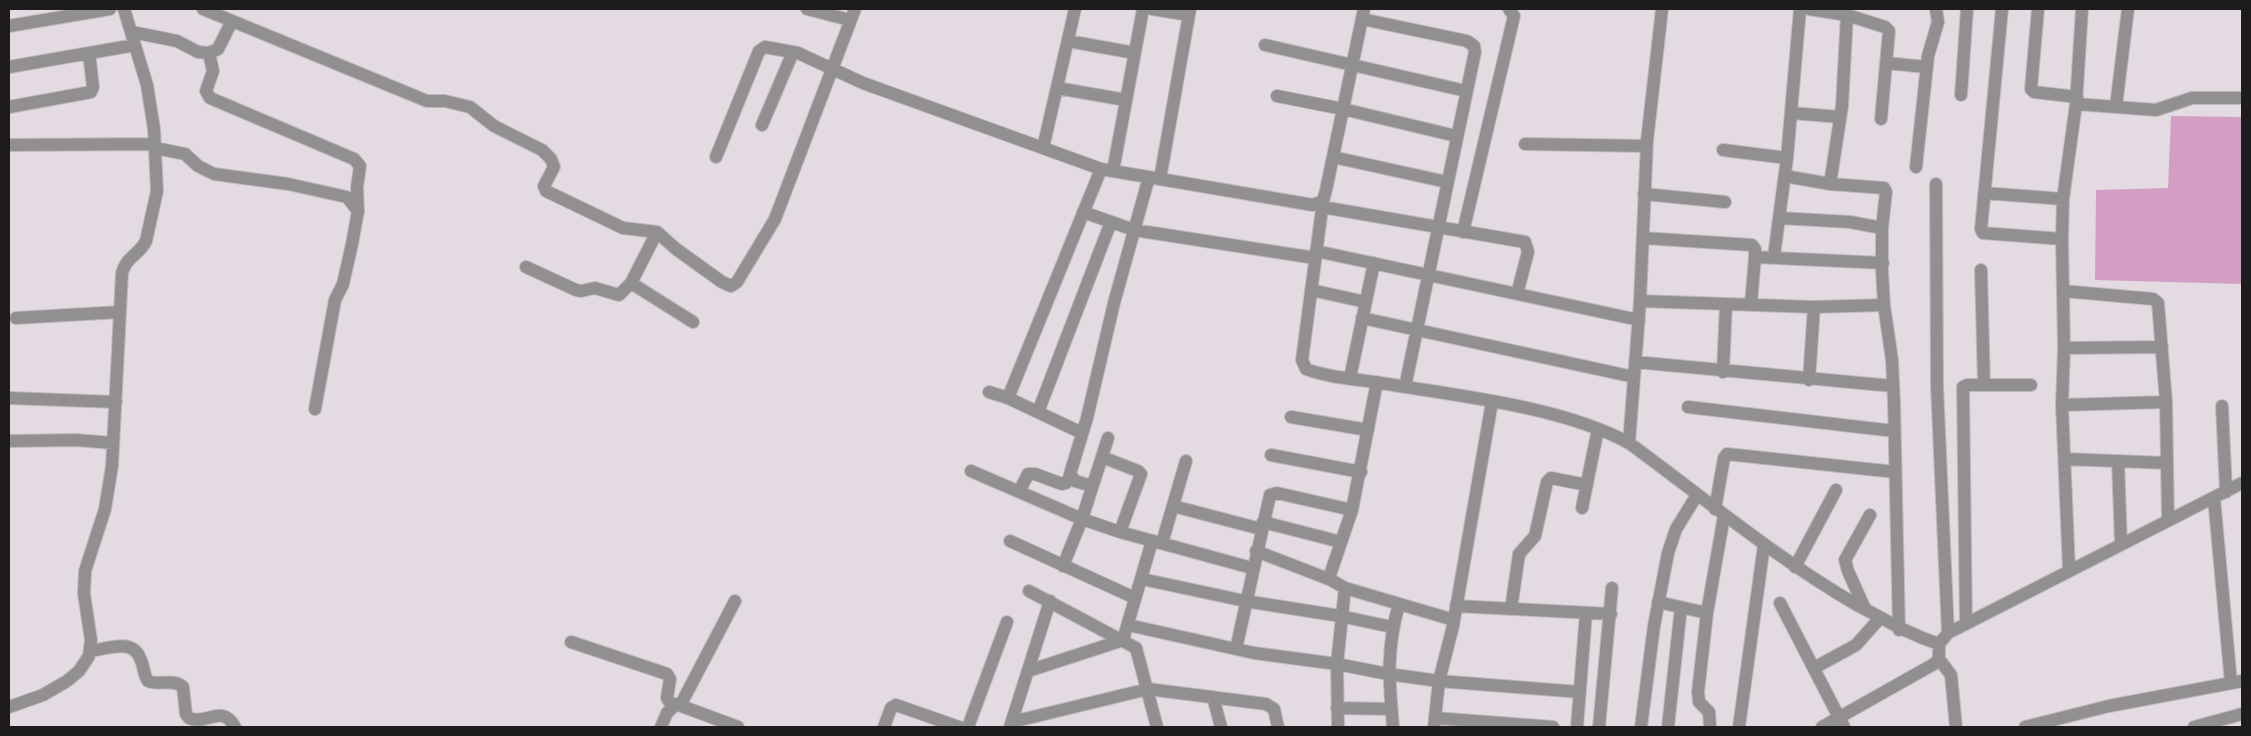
<!DOCTYPE html>
<html>
<head>
<meta charset="utf-8">
<style>
  body { margin:0 }
  #map { position:relative; width:2251px; height:736px; overflow:hidden; background:#e4dbe2; font-family:"Space Grotesk",sans-serif }
  canvas { display:block }
  .frame { position:absolute; inset:0; border:10px solid #1e1b1d; pointer-events:none }
</style>
</head>
<body>
<div id="map">
<canvas width="2251" height="736"></canvas>
<div class="frame"></div>
</div>
<script>
const ctx = document.querySelector('canvas').getContext('2d');
ctx.lineJoin = 'round';
function fill(path, color) { ctx.fillStyle = color; ctx.fill(path, 'evenodd'); }
function trace(path, color, width, dash) { ctx.strokeStyle = color; ctx.lineWidth = width; ctx.lineCap = dash ? 'butt' : 'round'; ctx.setLineDash(dash || []); ctx.stroke(path); }
fill(new Path2D(`
  M 2171,116 L 2242,117 L 2242,284 L 2095,280 L 2096,190 L 2168,188 Z`), '#d39ec6');
const minor = new Path2D(`
  M 203,9 L 427,101 L 445,101 L 470,107 L 494,126 L 542,150 L 551,159 L 554,167 L 544,186 L 546,191 L 623,228 L 657,232 L 676,249 L 722,282 L 731,286 L 737,282 L 775,219 L 855,9
  M 807,9 L 850,20
  M 1152,9 L 1189,15
  M 1809,9 L 1847,15 L 1885,27 L 1889,31 L 1881,119
  M 2002,9 L 1981,229 L 1983,233 L 2062,239
  M 2038,9 L 2031,89 L 2034,92 L 2077,97
  M 1362,19 L 1467,41 L 1474,46 L 1475,52 L 1405,387
  M 9,26 L 110,9
  M 132,32 L 177,41 L 198,52 L 209,53 L 218,49 L 232,21
  M 1068,41 L 1135,53
  M 1265,45 L 1466,91
  M 209,53 L 213,71 L 206,91 L 210,98 L 354,159 L 360,166 L 357,187 L 358,211 L 352,244 L 343,284 L 335,300 L 315,409
  M 1886,63 L 1927,67
  M 9,67 L 135,45
  M 1057,88 L 1126,100
  M 1961,95 L 1967,9
  M 1277,96 L 1343,109 L 1456,136
  M 2076,104 L 2156,110 L 2192,98 L 2242,98
  M 2116,106 L 2128,9
  M 9,107 L 91,92 L 93,87 L 89,53
  M 1792,113 L 1840,117
  M 762,125 L 793,52
  M 1525,144 L 1646,146
  M 9,145 L 155,144
  M 155,148 L 185,154 L 198,166 L 214,174 L 288,184 L 347,197 L 358,211
  M 1043,148 L 1075,9
  M 1723,150 L 1787,158
  M 716,157 L 759,51 L 765,47 L 798,53 L 863,83 L 1101,169 L 1313,205 L 1323,201 L 1326,190 L 1364,9
  M 1333,157 L 1447,182
  M 1916,167 L 1928,56 L 1938,22 L 1936,9
  M 1113,171 L 1143,9
  M 1785,176 L 1830,184 L 1884,188 L 1886,192 L 1882,228 L 1882,271 L 1884,305 L 1892,360 L 1894,402 L 1899,630
  M 1160,179 L 1190,9
  M 1830,184 L 1842,106 L 1847,15
  M 1936,184 L 1937,386 L 1948,633
  M 1984,193 L 2063,199
  M 1644,194 L 1725,202
  M 1323,201 L 1302,360 L 1306,369 C 1329,378 1357,379 1381,383 C 1457,396 1561,406 1629,443 C 1704,498 1776,558 1857,605 C 1886,620 1908,634 1939,644
  M 1322,207 L 1525,242 L 1528,252 L 1517,294
  M 1083,212 L 1134,230 L 1315,258
  M 1780,218 L 1850,222 L 1882,228
  M 657,232 L 631,283 L 693,322
  M 1463,232 L 1514,16 L 1509,9
  M 1643,238 L 1752,245 L 1755,249 L 1755,257 L 1751,303
  M 1316,251 L 1639,320
  M 1774,256 L 1787,158 L 1800,9
  M 1755,257 L 1883,263
  M 526,267 L 576,290 L 581,291 L 595,288 L 619,295 L 631,283
  M 1981,270 L 1984,385
  M 1311,290 L 1366,302
  M 2063,291 L 2153,299 L 2158,303 L 2166,402 L 2168,521
  M 1640,301 L 1814,307 L 1884,305
  M 16,318 L 120,312
  M 1362,318 L 1634,377
  M 2064,348 L 2162,347
  M 1635,362 L 1893,386
  M 1723,372 L 1726,304
  M 1350,378 L 1374,263
  M 1809,380 L 1814,307
  M 989,392 L 1008,398 L 1082,433
  M 9,398 L 116,402
  M 1008,398 L 1101,169
  M 2062,405 L 2166,402
  M 2222,406 L 2226,492
  M 1688,407 L 1894,431
  M 1038,412 L 1111,222
  M 1291,417 L 1368,430
  M 1108,438 L 1082,519 L 1120,532 L 1252,568
  M 9,441 L 76,440 L 113,443
  M 1629,443 L 1640,301 L 1647,141 L 1662,9
  M 1271,455 L 1361,472
  M 1102,457 L 1138,471 L 1141,474 L 1120,532
  M 2065,459 L 2167,463
  M 2118,461 L 2121,544
  M 971,471 L 1082,519 L 1063,566
  M 1092,486 L 1075,481 L 1070,474 L 1087,418 L 1114,303 L 1149,177
  M 1019,492 L 1028,474 L 1035,474 L 1062,484 L 1066,483 L 1070,476
  M 2214,498 L 2231,683
  M 1173,506 L 1261,529
  M 1582,508 L 1598,429
  M 1715,509 L 1724,458 L 1727,454 L 1895,472
  M 1263,522 L 1341,542
  M 1010,541 L 1135,598
  M 1162,543 L 1186,461
  M 1256,551 L 1331,580
  M 1795,567 L 1836,490
  M 2069,570 L 2062,405 L 2064,348 L 2062,239 L 2063,199 L 2076,104 L 2082,9
  M 1142,579 L 1245,601 L 1340,616 L 1392,627
  M 1345,588 L 1454,620
  M 1029,591 L 1136,648 L 1157,727
  M 1658,602 L 1707,613
  M 1780,603 L 1844,727
  M 1456,606 L 1611,614
  M 1511,609 L 1519,554 L 1535,536 L 1547,482 L 1551,478 L 1587,485
  M 1865,609 L 1848,571 L 1845,560 L 1870,515
  M 1966,624 L 1963,387 L 1967,385 L 2031,385
  M 1128,625 L 1254,653 L 1337,664 L 1388,674 L 1439,681 L 1580,692
  M 571,642 L 667,674 L 670,679 L 667,698 L 672,706
  M 1236,649 L 1270,495 L 1277,493 L 1352,510
  M 90,651 C 106,649 132,638 140,658 C 144,665 143,674 148,681 C 159,686 173,678 183,687 L 186,714 L 189,718 C 206,726 222,703 235,727
  M 1939,659 L 1951,675 L 1956,727
  M 1814,668 L 1856,645 L 1880,618
  M 1028,671 L 1123,640 L 1152,541
  M 1213,697 L 1221,727
  M 681,704 L 735,601
  M 9,707 L 43,695 L 67,681 L 79,671 L 89,656 L 91,640 L 84,594 L 85,571 L 105,509 L 112,466 L 122,273 C 126,257 139,255 146,241 L 157,191 L 154,129 L 147,85 L 124,9
  M 1337,708 L 1391,709
  M 1435,718 L 1553,727
  M 1012,722 L 1148,689 L 1266,704 L 1274,709 L 1278,727
  M 661,727 L 667,713 L 676,704 L 738,727
  M 884,727 L 891,708 L 896,705 L 959,727
  M 968,727 L 1007,622
  M 1010,727 L 1050,601
  M 1338,727 L 1337,664 L 1345,588 L 1331,580 L 1330,575 L 1352,510 L 1377,382
  M 1393,727 C 1389,680 1386,650 1399,604
  M 1434,727 L 1439,681 L 1453,626 L 1492,402
  M 1577,727 L 1586,613
  M 1599,727 L 1612,588
  M 1641,727 L 1654,626 L 1668,553 L 1676,529 L 1697,495
  M 1668,727 L 1681,607
  M 1710,727 L 1709,712 L 1699,702 L 1698,692 L 1707,613 L 1724,516
  M 1739,727 L 1764,545
  M 1822,727 L 1934,664 L 1939,659 L 1939,644 L 1948,633 L 2242,483
  M 2025,727 L 2109,706 L 2242,681
  M 2194,727 L 2242,714`);
trace(minor, '#c0b8bf', 14);
trace(minor, '#928f91', 12);
</script>
</body>
</html>
